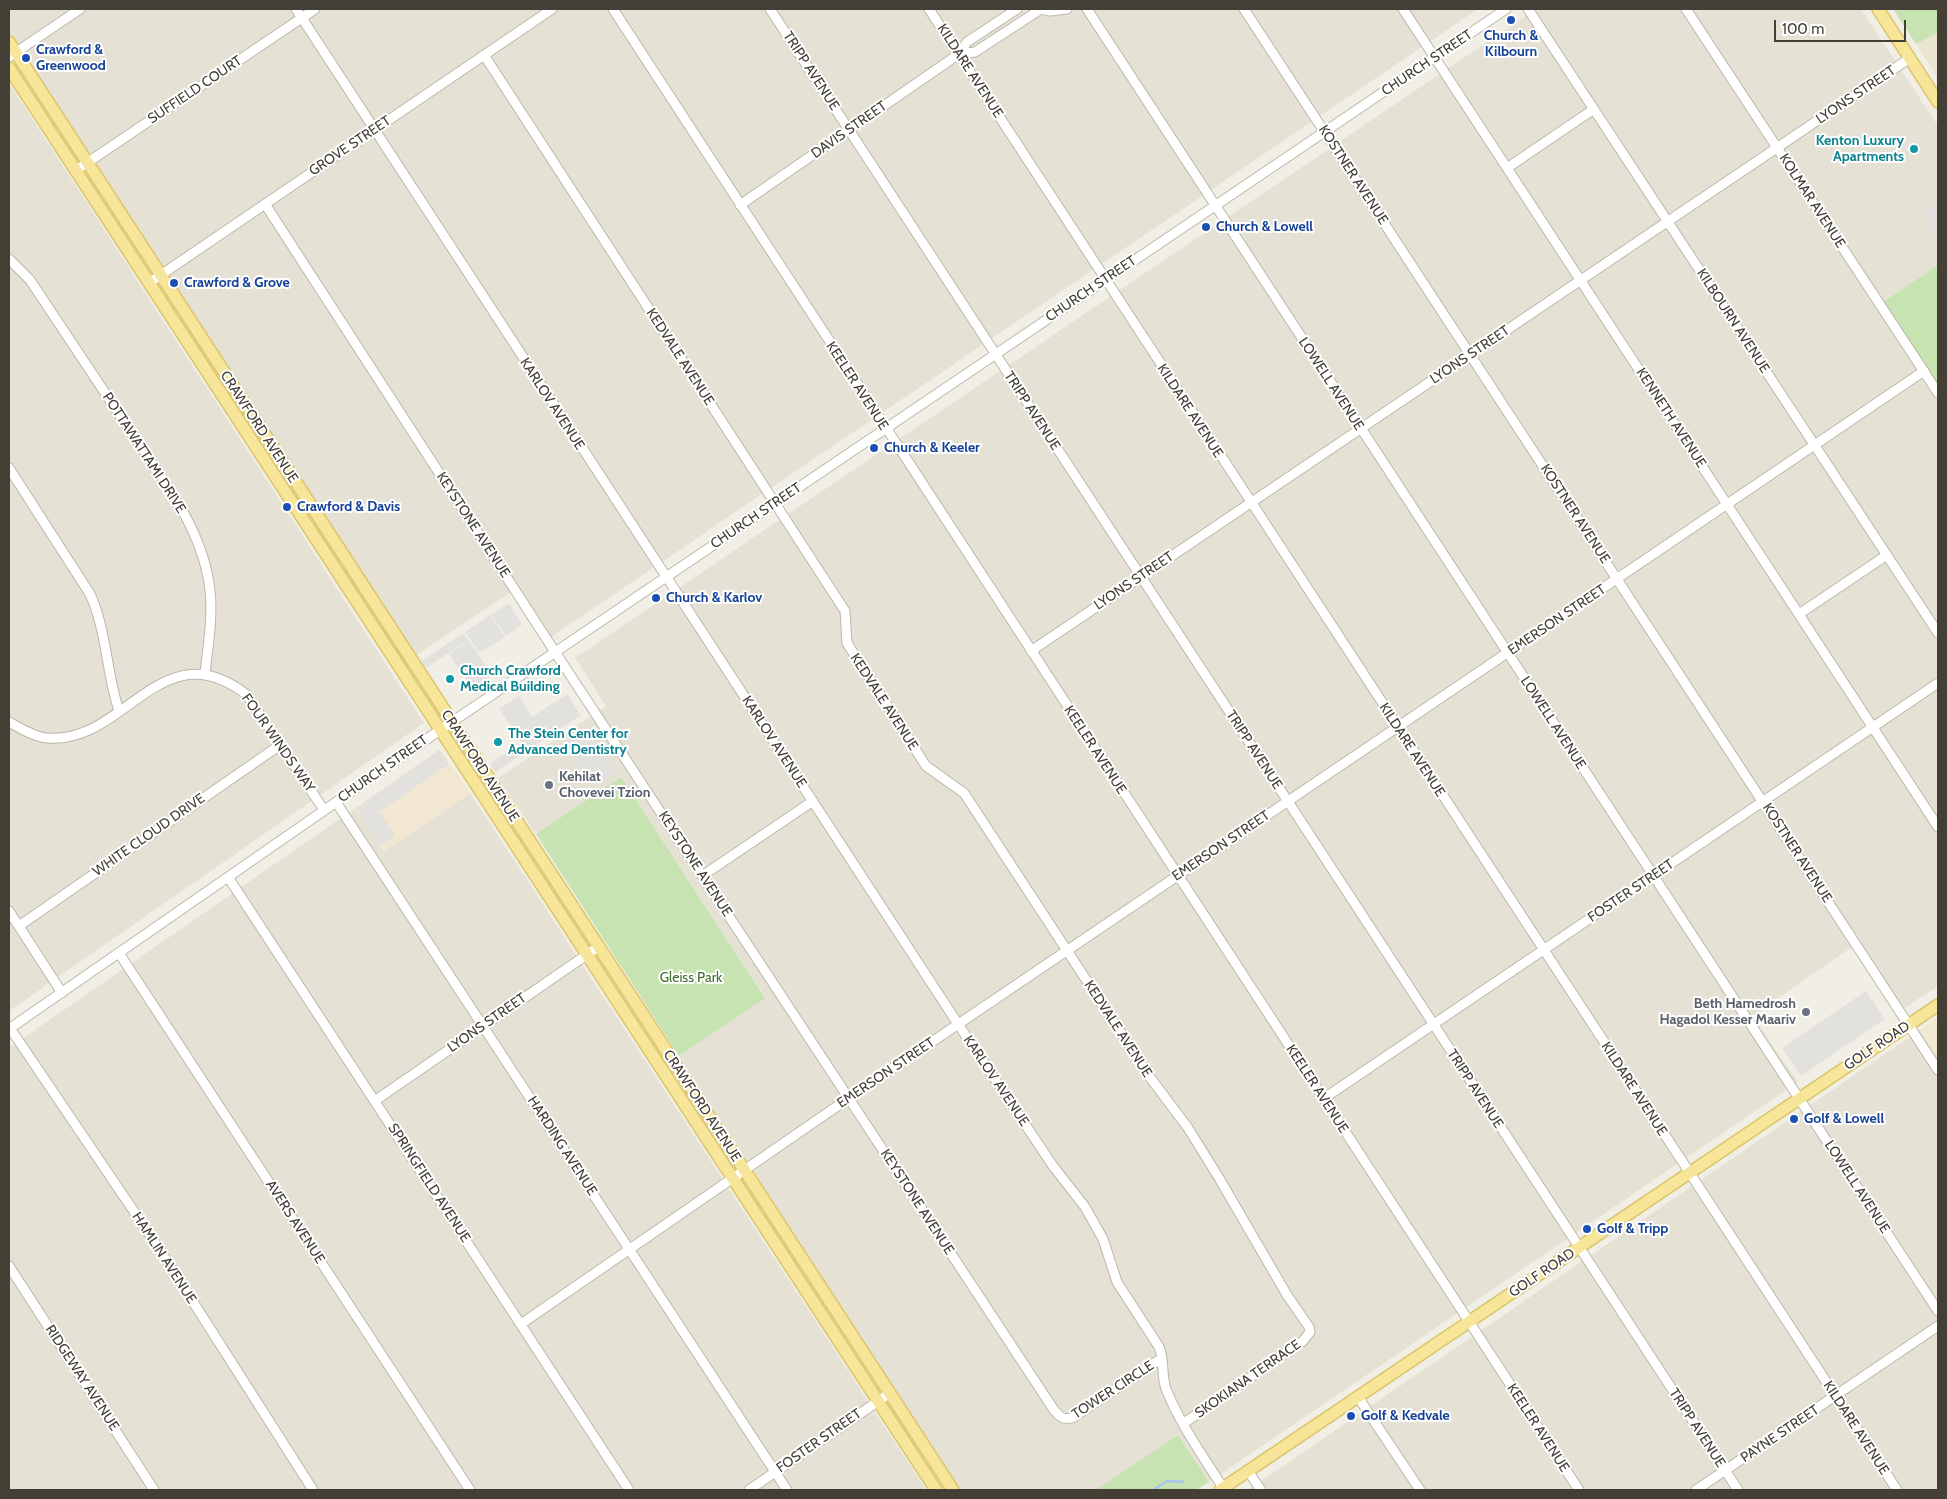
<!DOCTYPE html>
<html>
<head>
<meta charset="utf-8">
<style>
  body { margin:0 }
  #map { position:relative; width:1947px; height:1499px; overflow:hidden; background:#f1efe5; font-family:Cabin,sans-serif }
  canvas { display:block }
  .frame { position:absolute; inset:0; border:10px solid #433f35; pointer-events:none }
  .scale { position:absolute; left:1774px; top:20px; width:132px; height:22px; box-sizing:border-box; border:2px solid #433f35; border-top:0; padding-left:6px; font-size:15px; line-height:18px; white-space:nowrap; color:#433f35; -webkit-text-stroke:4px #fff; paint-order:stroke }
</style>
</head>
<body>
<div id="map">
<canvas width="1947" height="1499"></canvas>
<div class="frame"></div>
<div class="scale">100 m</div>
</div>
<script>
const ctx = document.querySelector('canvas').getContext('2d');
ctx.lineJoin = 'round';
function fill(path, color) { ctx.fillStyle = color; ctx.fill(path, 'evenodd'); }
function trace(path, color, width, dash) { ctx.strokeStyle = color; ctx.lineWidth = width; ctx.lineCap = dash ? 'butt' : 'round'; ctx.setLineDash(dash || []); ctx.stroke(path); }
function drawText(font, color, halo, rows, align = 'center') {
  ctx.font = font + ' Cabin,sans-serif'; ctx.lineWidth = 4; ctx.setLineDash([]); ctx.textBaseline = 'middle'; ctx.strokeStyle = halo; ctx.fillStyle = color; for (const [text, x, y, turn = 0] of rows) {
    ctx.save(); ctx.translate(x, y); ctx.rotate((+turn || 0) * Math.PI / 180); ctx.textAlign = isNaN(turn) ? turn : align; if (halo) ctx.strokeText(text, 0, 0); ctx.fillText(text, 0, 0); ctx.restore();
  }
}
fill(new Path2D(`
  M 9,9 L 1478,9 L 551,637 L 517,588 L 404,663 L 9,41 Z
  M 1536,9 L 1861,9 L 1938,126 L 1938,265 L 1883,302 L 1938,387 L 1938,986 L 1903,1009 L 1858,943 L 1752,1016 L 1798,1082 L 1209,1482 L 1178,1435 L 1095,1490 L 960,1490 L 679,1056 L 765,997 L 621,777 L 536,834 L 498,778 L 606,706 L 575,658 Z
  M 9,83 L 424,723 L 9,1011 Z
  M 470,793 L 926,1490 L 9,1490 L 9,1048 L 354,809 L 384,851 Z
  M 1920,1030 L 1938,1058 L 1938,1490 L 1248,1490 Z`), '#e5e1d4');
fill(new Path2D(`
  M 440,749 L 470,793 L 384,851 L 354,809 Z
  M 1938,1017 L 1938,1058 L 1920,1030 Z`), '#f2e8d2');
fill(new Path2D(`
  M 1893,9 L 1938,9 L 1938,79 L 1916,44 Z`), '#eae5d0');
fill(new Path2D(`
  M 1893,9 L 1938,9 L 1938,32 L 1916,44 Z
  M 1938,265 L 1938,387 L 1883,302 Z
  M 621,777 L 765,998 L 679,1056 L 536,834 Z
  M 1178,1435 L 1209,1482 L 1196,1490 L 1095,1490 Z`), '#c7e3b1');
fill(new Path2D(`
  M 1938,202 L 1938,240 L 1921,214 Z
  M 509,603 L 522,625 L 506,636 L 491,615 Z
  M 490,615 L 505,637 L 480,653 L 465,632 Z
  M 463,633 L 468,640 L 426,668 L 422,661 Z
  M 469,640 L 492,675 L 472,688 L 449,654 Z
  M 567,694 L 581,715 L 495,772 L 490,763 L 522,743 L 499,709 L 519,696 L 532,717 Z
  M 585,728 L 615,772 L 592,788 L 562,743 Z
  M 439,750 L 449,764 L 379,812 L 395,835 L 380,846 L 355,809 Z
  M 1866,991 L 1885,1019 L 1801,1076 L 1782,1048 Z`), '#e3e1dd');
trace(new Path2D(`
  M 1153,1490 L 1167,1481 L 1183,1482`), '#a5c7eb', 2.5);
const minor = new Path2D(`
  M 296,9 L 958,1024 L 1053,1166 L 1085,1207 L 1103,1239 L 1117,1282 L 1159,1347 C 1165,1361 1161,1375 1166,1389 C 1180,1424 1203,1456 1223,1488
  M 613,9 L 1579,1490
  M 770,9 L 1738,1490
  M 929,9 L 1897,1490
  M 1041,9 L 1050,11 L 1067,9
  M 1087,9 L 1938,1311
  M 1244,9 L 1938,1070
  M 1403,9 L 1938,827
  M 1528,9 L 1938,633
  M 1686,9 L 1938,393
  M 959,54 L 975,52 L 1041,9
  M 484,55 L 845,611 L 847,643 L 926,766 L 964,793 L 1149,1076 L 1188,1128 L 1219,1178 L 1287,1295 L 1309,1327 L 1310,1332 L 1303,1341 L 1184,1423
  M 9,57 L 80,9
  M 1507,168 L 1594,109
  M 75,171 L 315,9
  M 265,204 L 555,652 L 1054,1410 C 1060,1417 1064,1421 1074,1417 L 1162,1358
  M 740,205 L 959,54 L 967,42 L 1017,9
  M 9,259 L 30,280 C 63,330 96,379 129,429 C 161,477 200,525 209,583 C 214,613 208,644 205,674
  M 149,283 L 552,9
  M 9,468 L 90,594 C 107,631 106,672 119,711
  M 1799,614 L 1887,555
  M 1031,651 L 1910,58
  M 9,722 C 20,728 34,737 47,738 C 125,745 161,628 247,695 L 324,810
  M 336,802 L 787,1490
  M 702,876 L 813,801
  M 228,877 L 629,1490
  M 9,911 L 62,993
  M 19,926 L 280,745
  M 119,953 L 470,1490
  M 10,1028 L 160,1250 L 313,1490
  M 9,1029 L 440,730 L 1506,9
  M 1323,1099 L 1938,683
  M 376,1100 L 598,947
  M 9,1266 L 154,1490
  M 521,1324 L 849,1098 L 1924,371
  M 1358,1397 L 1420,1490
  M 1248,1471 L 1261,1490
  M 749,1490 L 890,1393
  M 1696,1490 L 1938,1326`);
const major = new Path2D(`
  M 1878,9 L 1938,102
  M 9,42 L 953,1490
  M 9,68 L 936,1490
  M 1220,1490 L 1938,1005`);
trace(minor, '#bcb7a9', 11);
trace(major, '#dbc56a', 14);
trace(minor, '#fff', 9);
trace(major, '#f7e699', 11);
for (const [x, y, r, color] of [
  [1511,20,5,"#1a4fb4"],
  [26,58,5,"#1a4fb4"],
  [1914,149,5,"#0f9aa8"],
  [1206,227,5,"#1a4fb4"],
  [174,283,5,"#1a4fb4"],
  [874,448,5,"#1a4fb4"],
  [287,507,5,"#1a4fb4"],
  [656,598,5,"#1a4fb4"],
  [450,679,5,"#0f9aa8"],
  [498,742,5,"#0f9aa8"],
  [549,785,5,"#6b7280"],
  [1806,1012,5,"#6b7280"],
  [1794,1119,5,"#1a4fb4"],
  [1587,1229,5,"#1a4fb4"],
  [1351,1416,5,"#1a4fb4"]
]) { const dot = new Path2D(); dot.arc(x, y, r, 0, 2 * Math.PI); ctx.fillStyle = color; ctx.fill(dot); trace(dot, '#fff', 2); }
drawText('bold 14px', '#164399', '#fff', [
  ["Church &",1511,36,"center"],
  ["Kilbourn",1511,52,"center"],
  ["Crawford &",36,50],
  ["Greenwood",36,66],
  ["Church & Lowell",1216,227],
  ["Crawford & Grove",184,283],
  ["Church & Keeler",884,448],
  ["Crawford & Davis",297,507],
  ["Church & Karlov",666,598],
  ["Golf & Lowell",1804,1119],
  ["Golf & Tripp",1597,1229],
  ["Golf & Kedvale",1361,1416]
], 'left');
drawText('14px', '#433f35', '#fff', [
  ["CHURCH STREET",1427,63,-34],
  ["TRIPP AVENUE",811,71,57],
  ["KILDARE AVENUE",970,71,57],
  ["SUFFIELD COURT",195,90,-34],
  ["LYONS STREET",1856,95,-34],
  ["DAVIS STREET",849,130,-35],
  ["GROVE STREET",350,146,-34],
  ["KOSTNER AVENUE",1353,175,57],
  ["KOLMAR AVENUE",1812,201,57],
  ["CHURCH STREET",1091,289,-34],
  ["KILBOURN AVENUE",1733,321,57],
  ["LYONS STREET",1470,355,-34],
  ["KEDVALE AVENUE",680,357,57],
  ["LOWELL AVENUE",1331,384,57],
  ["KEELER AVENUE",857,386,57],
  ["KARLOV AVENUE",552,404,57],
  ["TRIPP AVENUE",1032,411,57],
  ["KILDARE AVENUE",1190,411,57],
  ["KENNETH AVENUE",1671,418,57],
  ["CRAWFORD AVENUE",259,427,57],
  ["POTTAWATTAMI DRIVE",144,453,57],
  ["KOSTNER AVENUE",1575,514,57],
  ["CHURCH STREET",756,516,-34],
  ["KEYSTONE AVENUE",473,525,57],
  ["LYONS STREET",1134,581,-34],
  ["EMERSON STREET",1557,620,-34],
  ["KEDVALE AVENUE",884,702,57],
  ["LOWELL AVENUE",1553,723,57],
  ["KARLOV AVENUE",774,742,57],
  ["FOUR WINDS WAY",278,743,55],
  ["KEELER AVENUE",1095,750,57],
  ["TRIPP AVENUE",1254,750,57],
  ["KILDARE AVENUE",1412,750,57],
  ["CRAWFORD AVENUE",480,766,57],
  ["CHURCH STREET",383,769,-35],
  ["WHITE CLOUD DRIVE",149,835,-35],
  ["EMERSON STREET",1221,846,-34],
  ["KOSTNER AVENUE",1797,853,57],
  ["KEYSTONE AVENUE",695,864,57],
  ["FOSTER STREET",1631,891,-34],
  ["LYONS STREET",487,1023,-35],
  ["KEDVALE AVENUE",1118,1029,57],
  ["GOLF ROAD",1877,1046,-34],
  ["EMERSON STREET",886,1073,-34],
  ["KARLOV AVENUE",996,1081,56],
  ["KEELER AVENUE",1317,1089,57],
  ["TRIPP AVENUE",1475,1089,57],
  ["KILDARE AVENUE",1634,1089,57],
  ["CRAWFORD AVENUE",702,1106,57],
  ["HARDING AVENUE",562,1146,57],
  ["SPRINGFIELD AVENUE",429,1183,57],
  ["LOWELL AVENUE",1857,1187,57],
  ["KEYSTONE AVENUE",917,1202,57],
  ["AVERS AVENUE",295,1222,57],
  ["HAMLIN AVENUE",164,1258,57],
  ["GOLF ROAD",1542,1273,-34],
  ["RIDGEWAY AVENUE",82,1378,57],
  ["SKOKIANA TERRACE",1248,1379,-35],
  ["TOWER CIRCLE",1113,1390,-33],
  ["KEELER AVENUE",1538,1428,57],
  ["TRIPP AVENUE",1697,1428,57],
  ["KILDARE AVENUE",1856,1428,57],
  ["PAYNE STREET",1780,1434,-34],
  ["FOSTER STREET",819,1441,-35]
]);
drawText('bold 14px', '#0d838f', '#fff', [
  ["Kenton Luxury",1904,141,"right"],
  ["Apartments",1904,157,"right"],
  ["Church Crawford",460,671],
  ["Medical Building",460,687],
  ["The Stein Center for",508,734],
  ["Advanced Dentistry",508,750]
], 'left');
drawText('bold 14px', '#5b616d', '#fff', [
  ["Kehilat",559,777],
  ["Chovevei Tzion",559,793],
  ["Beth Hamedrosh",1796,1004,"right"],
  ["Hagadol Kesser Maariv",1796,1020,"right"]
], 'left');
drawText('14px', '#40712d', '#fff', [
  ["Gleiss Park",691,978]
]);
</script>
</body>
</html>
